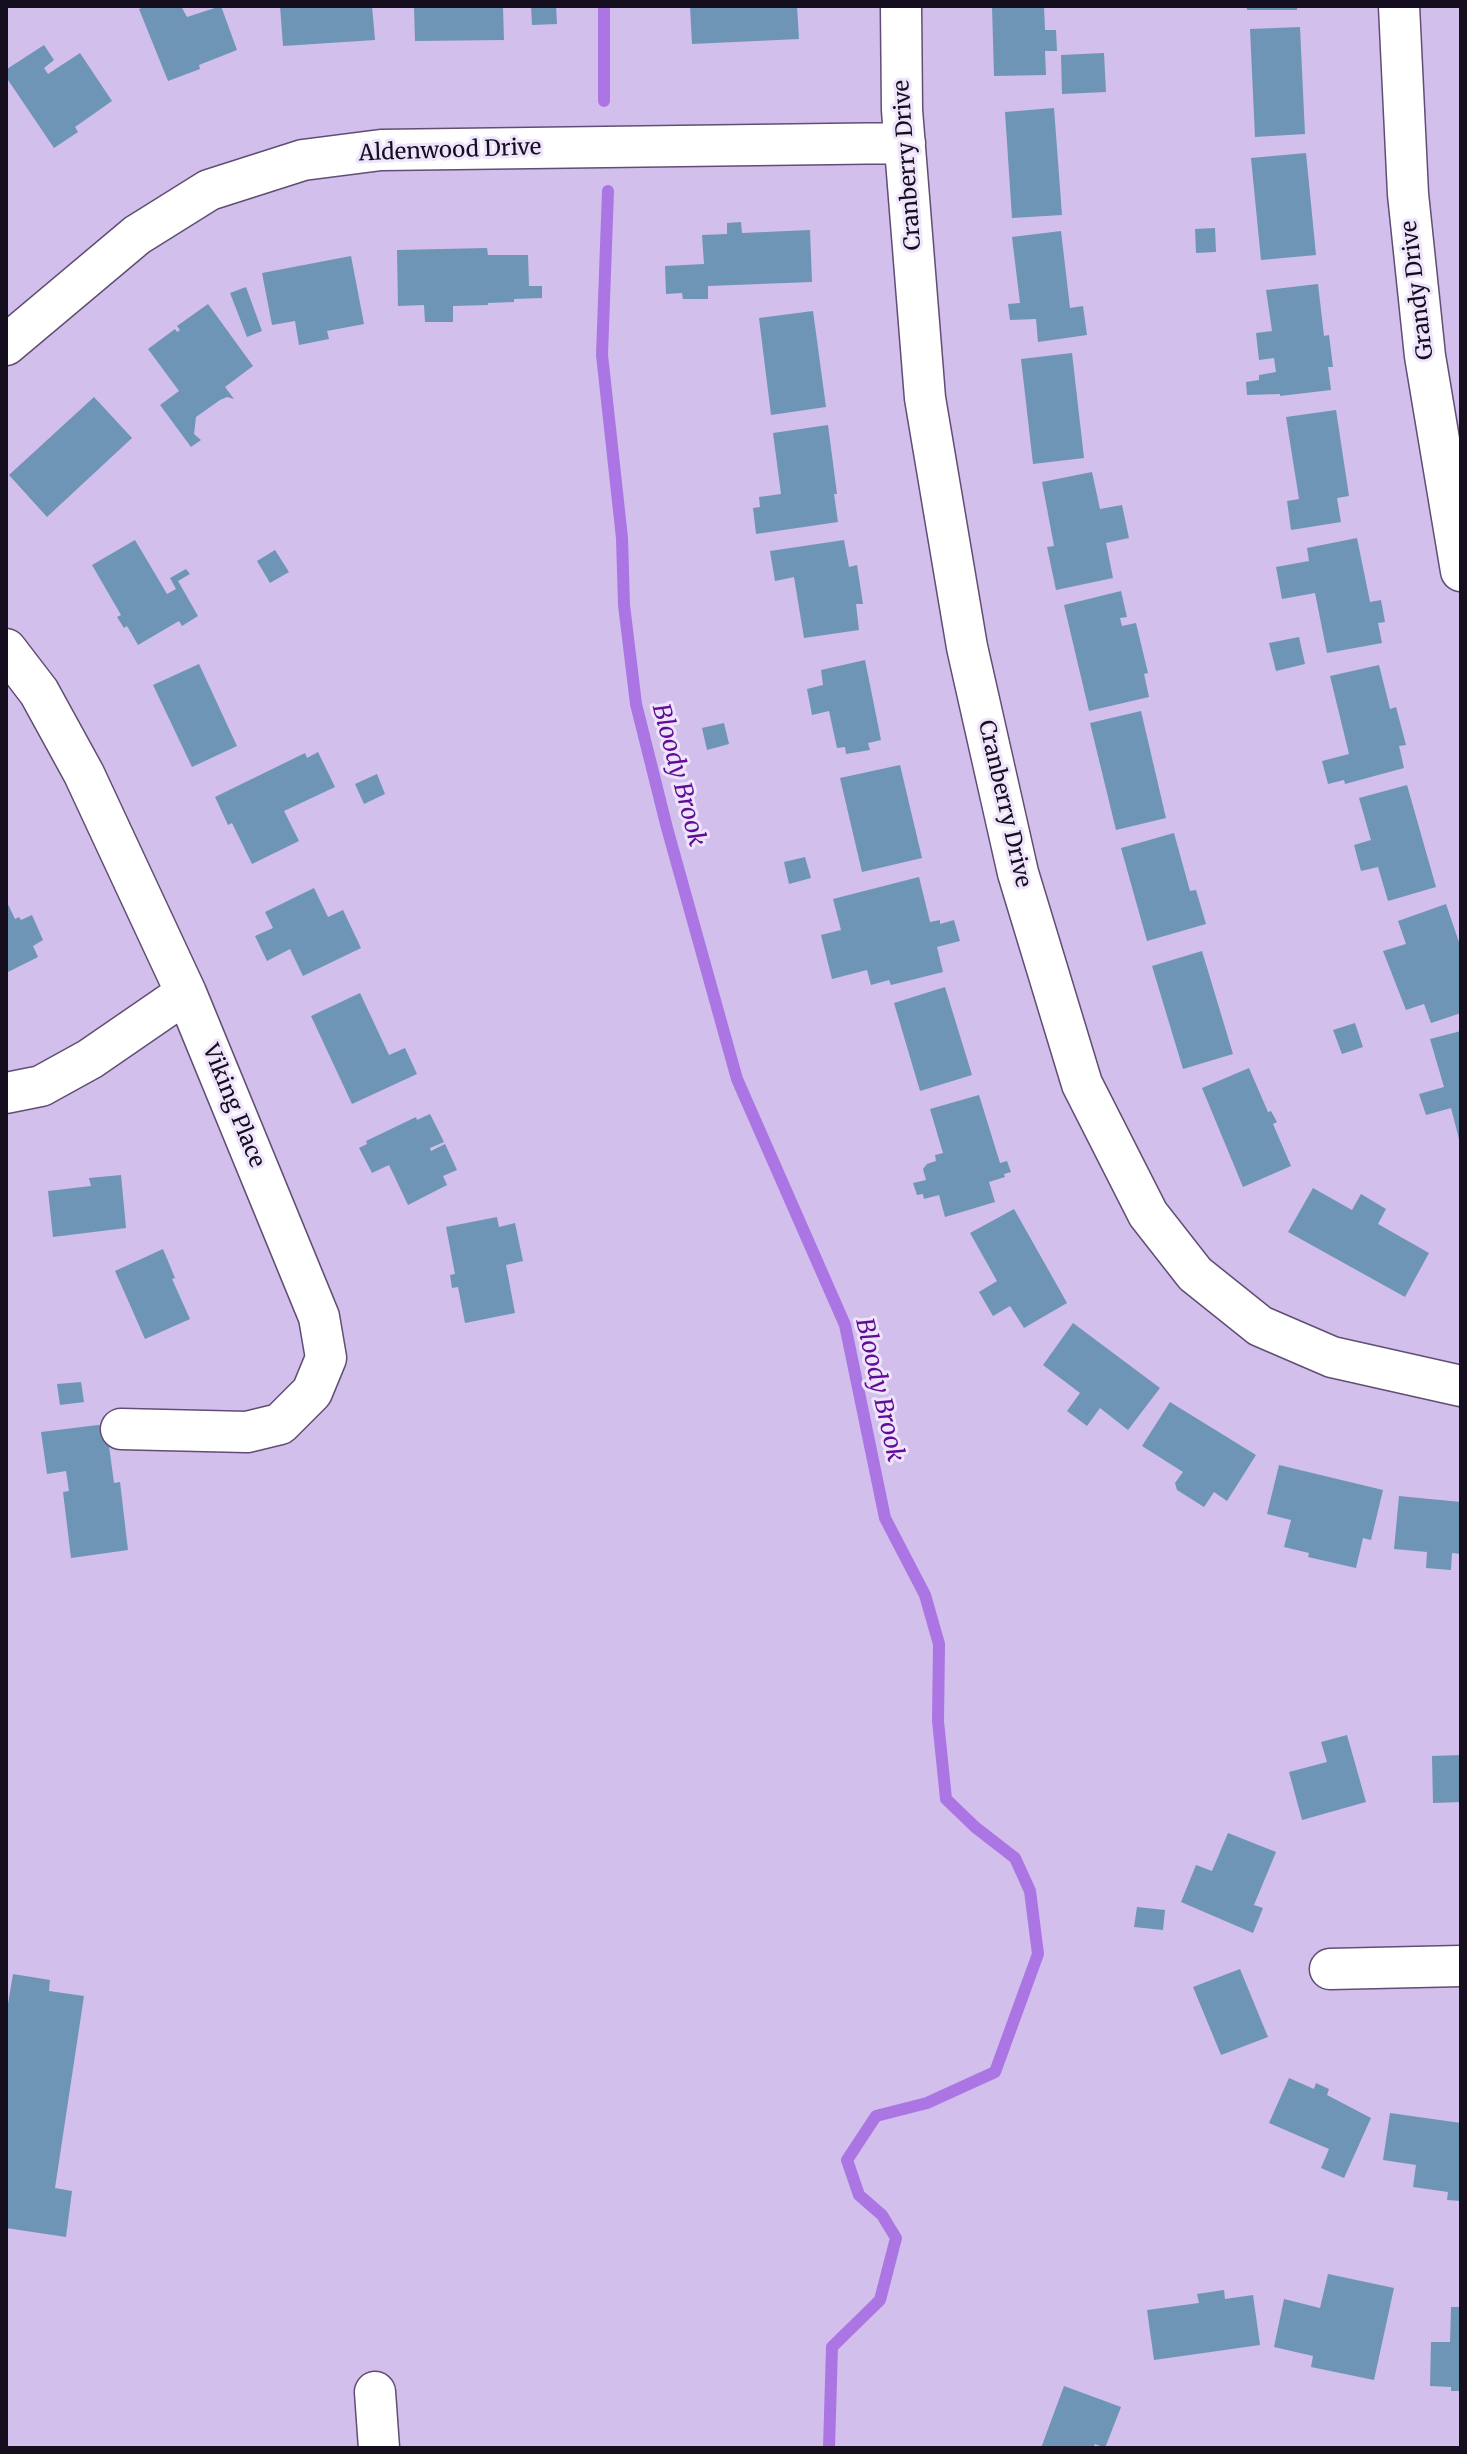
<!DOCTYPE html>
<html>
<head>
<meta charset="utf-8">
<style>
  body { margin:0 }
  #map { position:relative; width:1467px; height:2454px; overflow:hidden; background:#d2bfeb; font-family:Merriweather,serif }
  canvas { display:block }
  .frame { position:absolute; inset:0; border:8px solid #150e1e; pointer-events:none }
</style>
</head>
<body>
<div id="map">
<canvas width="1467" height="2454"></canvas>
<div class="frame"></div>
</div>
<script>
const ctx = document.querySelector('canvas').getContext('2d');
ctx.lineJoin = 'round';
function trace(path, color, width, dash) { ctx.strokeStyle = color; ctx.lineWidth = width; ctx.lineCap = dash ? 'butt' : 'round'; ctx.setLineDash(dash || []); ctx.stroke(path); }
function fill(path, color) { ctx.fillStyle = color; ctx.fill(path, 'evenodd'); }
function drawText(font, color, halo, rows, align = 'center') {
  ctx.font = font + ' Merriweather,serif'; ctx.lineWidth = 6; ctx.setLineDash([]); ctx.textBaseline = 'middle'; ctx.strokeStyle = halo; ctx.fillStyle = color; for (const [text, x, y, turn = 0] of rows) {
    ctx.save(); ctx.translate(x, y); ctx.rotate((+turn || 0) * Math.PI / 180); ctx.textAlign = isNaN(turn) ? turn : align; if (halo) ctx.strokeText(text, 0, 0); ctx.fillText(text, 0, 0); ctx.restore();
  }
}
trace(new Path2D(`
  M 604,6 L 604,101
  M 608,191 L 602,355 L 622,538 L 624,605 L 636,704 L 667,828 L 737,1079 L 845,1325 L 885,1518 L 925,1595 L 939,1644 L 938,1721 L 946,1799 L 975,1827 L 1015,1858 L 1030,1891 L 1038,1954 L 995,2072 L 927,2103 L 876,2116 L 847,2160 L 859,2195 L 882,2215 L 896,2238 L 880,2300 L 832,2347 L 829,2448`), '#ac75e4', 12);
fill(new Path2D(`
  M 146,6 L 181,6 L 187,17 L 221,6 L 237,50 L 199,65 L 200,69 L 168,81 L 139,9 Z
  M 280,6 L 372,6 L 375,40 L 283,46 Z
  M 414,6 L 503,6 L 504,40 L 415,41 Z
  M 531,6 L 556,6 L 557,24 L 532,25 Z
  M 690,6 L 797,6 L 799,39 L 692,44 Z
  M 992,6 L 1044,6 L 1045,30 L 1056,30 L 1057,51 L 1045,51 L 1046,75 L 994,76 Z
  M 1247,6 L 1297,6 L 1297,10 L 1247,10 Z
  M 1300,27 L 1305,134 L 1255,137 L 1250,29 Z
  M 44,45 L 54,60 L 44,68 L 48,74 L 80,53 L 112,101 L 75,127 L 78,132 L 54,148 L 6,77 L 7,69 Z
  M 1104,53 L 1106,92 L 1062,94 L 1061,55 Z
  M 1054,108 L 1062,215 L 1012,218 L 1005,112 Z
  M 1306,153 L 1316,255 L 1261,260 L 1251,158 Z
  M 741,222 L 742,233 L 810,230 L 812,282 L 708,286 L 708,299 L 683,299 L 682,293 L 666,294 L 665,266 L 704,264 L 702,235 L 727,234 L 727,223 Z
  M 1215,228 L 1216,252 L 1196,253 L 1195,229 Z
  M 1061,231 L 1070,308 L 1083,306 L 1087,335 L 1038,342 L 1036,319 L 1010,320 L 1008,304 L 1020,303 L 1012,237 Z
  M 487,248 L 488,255 L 528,255 L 529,286 L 542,286 L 542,298 L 514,299 L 514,302 L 488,303 L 488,305 L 453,306 L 453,322 L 425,322 L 424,305 L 398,306 L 397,250 Z
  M 351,256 L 364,324 L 327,331 L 329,339 L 299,345 L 295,321 L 272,325 L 262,273 Z
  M 1318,284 L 1324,336 L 1329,335 L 1333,367 L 1328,367 L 1331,390 L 1280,396 L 1280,394 L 1247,395 L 1246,382 L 1259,380 L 1259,375 L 1276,372 L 1274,358 L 1259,360 L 1256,333 L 1272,331 L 1266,290 Z
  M 246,287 L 262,331 L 247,337 L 230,293 Z
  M 208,304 L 253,366 L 225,387 L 234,399 L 227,397 L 220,400 L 196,417 L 194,434 L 201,440 L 191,447 L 160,405 L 179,391 L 148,349 L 175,329 L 177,332 L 180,330 L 177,326 Z
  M 813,311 L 826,407 L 771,415 L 759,318 Z
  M 1072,353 L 1084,458 L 1033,464 L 1021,359 Z
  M 94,397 L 132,438 L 47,517 L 9,475 Z
  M 1336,410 L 1349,496 L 1337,498 L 1341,522 L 1291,530 L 1287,501 L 1299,499 L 1286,417 Z
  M 828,425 L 837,494 L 834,494 L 838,522 L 756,534 L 753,508 L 760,507 L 759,497 L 781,494 L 773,433 Z
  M 1092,472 L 1100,509 L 1122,505 L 1129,538 L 1106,543 L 1113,578 L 1056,590 L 1047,547 L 1054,546 L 1042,482 Z
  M 1357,538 L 1370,602 L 1381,600 L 1385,622 L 1378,623 L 1382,643 L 1327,653 L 1315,593 L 1282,599 L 1276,567 L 1309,561 L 1307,548 Z
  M 135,540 L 167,594 L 176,589 L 170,578 L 186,569 L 190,574 L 178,581 L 198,616 L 182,626 L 179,621 L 138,645 L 127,626 L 124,628 L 117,617 L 121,615 L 92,565 Z
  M 844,540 L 849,567 L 857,565 L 863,604 L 856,604 L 859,630 L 804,638 L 794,577 L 775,581 L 770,551 Z
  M 275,550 L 289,572 L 270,583 L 257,561 Z
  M 1121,591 L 1127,617 L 1120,618 L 1122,626 L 1136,623 L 1148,673 L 1144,674 L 1149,697 L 1089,711 L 1064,605 Z
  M 1299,637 L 1305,664 L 1276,671 L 1269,643 Z
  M 865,660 L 881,740 L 868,743 L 870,750 L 846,754 L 845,747 L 837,748 L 829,711 L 812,715 L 807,689 L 823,685 L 821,670 Z
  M 199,664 L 237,746 L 192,767 L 153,685 Z
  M 1379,665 L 1390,709 L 1396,707 L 1406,745 L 1399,746 L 1404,768 L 1345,784 L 1344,780 L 1328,784 L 1322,761 L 1349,754 L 1330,676 Z
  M 1141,711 L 1166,818 L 1116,830 L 1090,723 Z
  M 724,723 L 729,744 L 707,750 L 702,728 Z
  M 318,752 L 335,787 L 284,811 L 299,841 L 252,864 L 232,823 L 228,825 L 215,797 L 305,753 L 307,758 Z
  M 900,765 L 922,858 L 862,872 L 840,778 Z
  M 377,774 L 385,794 L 364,804 L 355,784 Z
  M 1407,785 L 1436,887 L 1388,901 L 1378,867 L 1361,871 L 1354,845 L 1371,840 L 1359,798 Z
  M 1174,833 L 1190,891 L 1196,890 L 1206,924 L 1147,941 L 1121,848 Z
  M 805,857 L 811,878 L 789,884 L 784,862 Z
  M 919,877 L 930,922 L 940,920 L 940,924 L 954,920 L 960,941 L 937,947 L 943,972 L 891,985 L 889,980 L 871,985 L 867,970 L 832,979 L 821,935 L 841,930 L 833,899 Z
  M 314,888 L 328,917 L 343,910 L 361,948 L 303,976 L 290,949 L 267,961 L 255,936 L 273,928 L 265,912 Z
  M 6,900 L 15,919 L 19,917 L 21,920 L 32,915 L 43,940 L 33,946 L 38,957 L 6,973 Z
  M 1446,904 L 1461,948 L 1461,1013 L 1431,1023 L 1424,1004 L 1406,1010 L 1383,951 L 1406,944 L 1398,921 Z
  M 1202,951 L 1233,1054 L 1183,1069 L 1152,966 Z
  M 945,987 L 972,1075 L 920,1091 L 894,1003 Z
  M 360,993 L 389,1055 L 405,1048 L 417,1074 L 352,1104 L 311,1016 Z
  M 1355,1023 L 1363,1047 L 1342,1054 L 1333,1030 Z
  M 1461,1031 L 1461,1143 L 1460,1143 L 1451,1108 L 1426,1115 L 1419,1094 L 1444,1087 L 1430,1039 Z
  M 1249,1068 L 1268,1112 L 1271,1111 L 1277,1122 L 1273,1124 L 1291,1166 L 1243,1187 L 1202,1088 Z
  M 979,1095 L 1000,1163 L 1007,1161 L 1011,1172 L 1004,1174 L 1005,1177 L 989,1182 L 995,1202 L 945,1217 L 939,1195 L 924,1199 L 923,1194 L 917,1195 L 913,1183 L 926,1180 L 923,1169 L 927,1164 L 936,1161 L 935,1155 L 943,1153 L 930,1109 Z
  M 430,1114 L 444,1142 L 430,1148 L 431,1151 L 445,1144 L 457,1170 L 443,1176 L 447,1185 L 408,1205 L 389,1165 L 372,1173 L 359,1148 L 367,1144 L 366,1141 L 416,1117 L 417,1120 Z
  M 121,1175 L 126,1228 L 53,1237 L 48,1191 L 91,1186 L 89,1178 Z
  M 1313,1188 L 1352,1210 L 1361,1194 L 1386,1209 L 1378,1224 L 1429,1253 L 1405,1297 L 1288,1232 Z
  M 1014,1209 L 1067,1303 L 1024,1328 L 1010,1306 L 993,1316 L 979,1292 L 997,1281 L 970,1233 Z
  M 497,1217 L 499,1227 L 515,1223 L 523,1261 L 506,1265 L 515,1313 L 465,1323 L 458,1287 L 452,1288 L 450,1275 L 455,1274 L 446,1227 Z
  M 163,1249 L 175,1278 L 172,1279 L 190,1319 L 145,1339 L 115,1271 Z
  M 1073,1323 L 1160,1388 L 1128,1430 L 1100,1408 L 1087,1426 L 1067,1411 L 1080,1393 L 1043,1365 Z
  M 81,1382 L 84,1402 L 60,1405 L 57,1384 Z
  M 1170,1402 L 1256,1455 L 1227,1501 L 1214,1492 L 1204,1507 L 1177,1490 L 1175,1483 L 1183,1472 L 1142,1446 Z
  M 106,1424 L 114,1483 L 120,1482 L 128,1550 L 71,1558 L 63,1492 L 69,1491 L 66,1471 L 47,1474 L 41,1432 Z
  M 1279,1465 L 1383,1490 L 1371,1540 L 1363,1538 L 1356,1568 L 1308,1557 L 1309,1553 L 1284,1547 L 1291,1520 L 1267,1514 Z
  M 1399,1496 L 1461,1502 L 1461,1554 L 1452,1553 L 1451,1570 L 1426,1568 L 1427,1552 L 1394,1549 Z
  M 1347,1735 L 1366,1802 L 1302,1820 L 1289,1772 L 1327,1762 L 1321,1742 Z
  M 1461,1755 L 1461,1802 L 1433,1803 L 1432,1756 Z
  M 1228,1833 L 1276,1852 L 1254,1905 L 1263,1908 L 1253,1933 L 1181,1902 L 1196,1865 L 1212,1871 Z
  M 1137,1907 L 1165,1910 L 1163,1930 L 1134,1927 Z
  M 1240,1969 L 1268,2037 L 1221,2055 L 1193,1987 Z
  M 13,1974 L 50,1980 L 49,1991 L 84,1996 L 55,2188 L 72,2191 L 66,2237 L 6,2228 L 6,2004 L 8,2004 Z
  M 1289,2078 L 1314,2089 L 1316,2083 L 1329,2089 L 1327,2095 L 1371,2118 L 1344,2178 L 1321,2168 L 1329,2149 L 1269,2123 Z
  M 1390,2113 L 1461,2123 L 1461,2201 L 1447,2200 L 1448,2192 L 1413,2187 L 1416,2165 L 1383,2160 Z
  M 1328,2274 L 1394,2288 L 1374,2380 L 1311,2367 L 1313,2356 L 1274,2347 L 1284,2299 L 1320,2308 Z
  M 1224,2290 L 1225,2299 L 1253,2295 L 1260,2345 L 1154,2360 L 1147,2310 L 1199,2303 L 1197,2294 Z
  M 1451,2307 L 1461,2307 L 1461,2391 L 1451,2391 L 1451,2387 L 1430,2386 L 1431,2342 L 1450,2342 Z
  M 1064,2386 L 1121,2407 L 1105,2448 L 1095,2444 L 1093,2448 L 1041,2448 Z`), '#6f95b6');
const minor = new Path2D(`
  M 901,6 L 902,110 L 925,398 L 967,647 L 1018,873 L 1082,1084 L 1148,1214 L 1195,1274 L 1260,1326 L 1332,1357 L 1461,1386
  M 1399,6 L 1408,194 L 1425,356 L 1461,571
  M 6,345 L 137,235 L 209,190 L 303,160 L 381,150 L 905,143
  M 6,649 L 39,692 L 84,774 L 186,993 L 319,1317 L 326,1358 L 312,1392 L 280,1424 L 247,1432 L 121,1429
  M 6,1093 L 41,1086 L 90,1059 L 186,993
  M 1330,1969 L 1461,1966
  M 375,2392 L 379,2448`);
trace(minor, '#604e74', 43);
trace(minor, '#fff', 40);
drawText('22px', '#150e1e', '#eee4fb', [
  ["Aldenwood Drive",450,151,-2],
  ["Cranberry Drive",908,165,-94],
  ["Grandy Drive",1418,290,-97],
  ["Cranberry Drive",1004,804,77],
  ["Viking Place",233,1106,68]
]);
drawText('italic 24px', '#600c97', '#eee4fb', [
  ["Bloody Brook",678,775,75],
  ["Bloody Brook",879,1390,77]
]);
</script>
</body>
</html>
